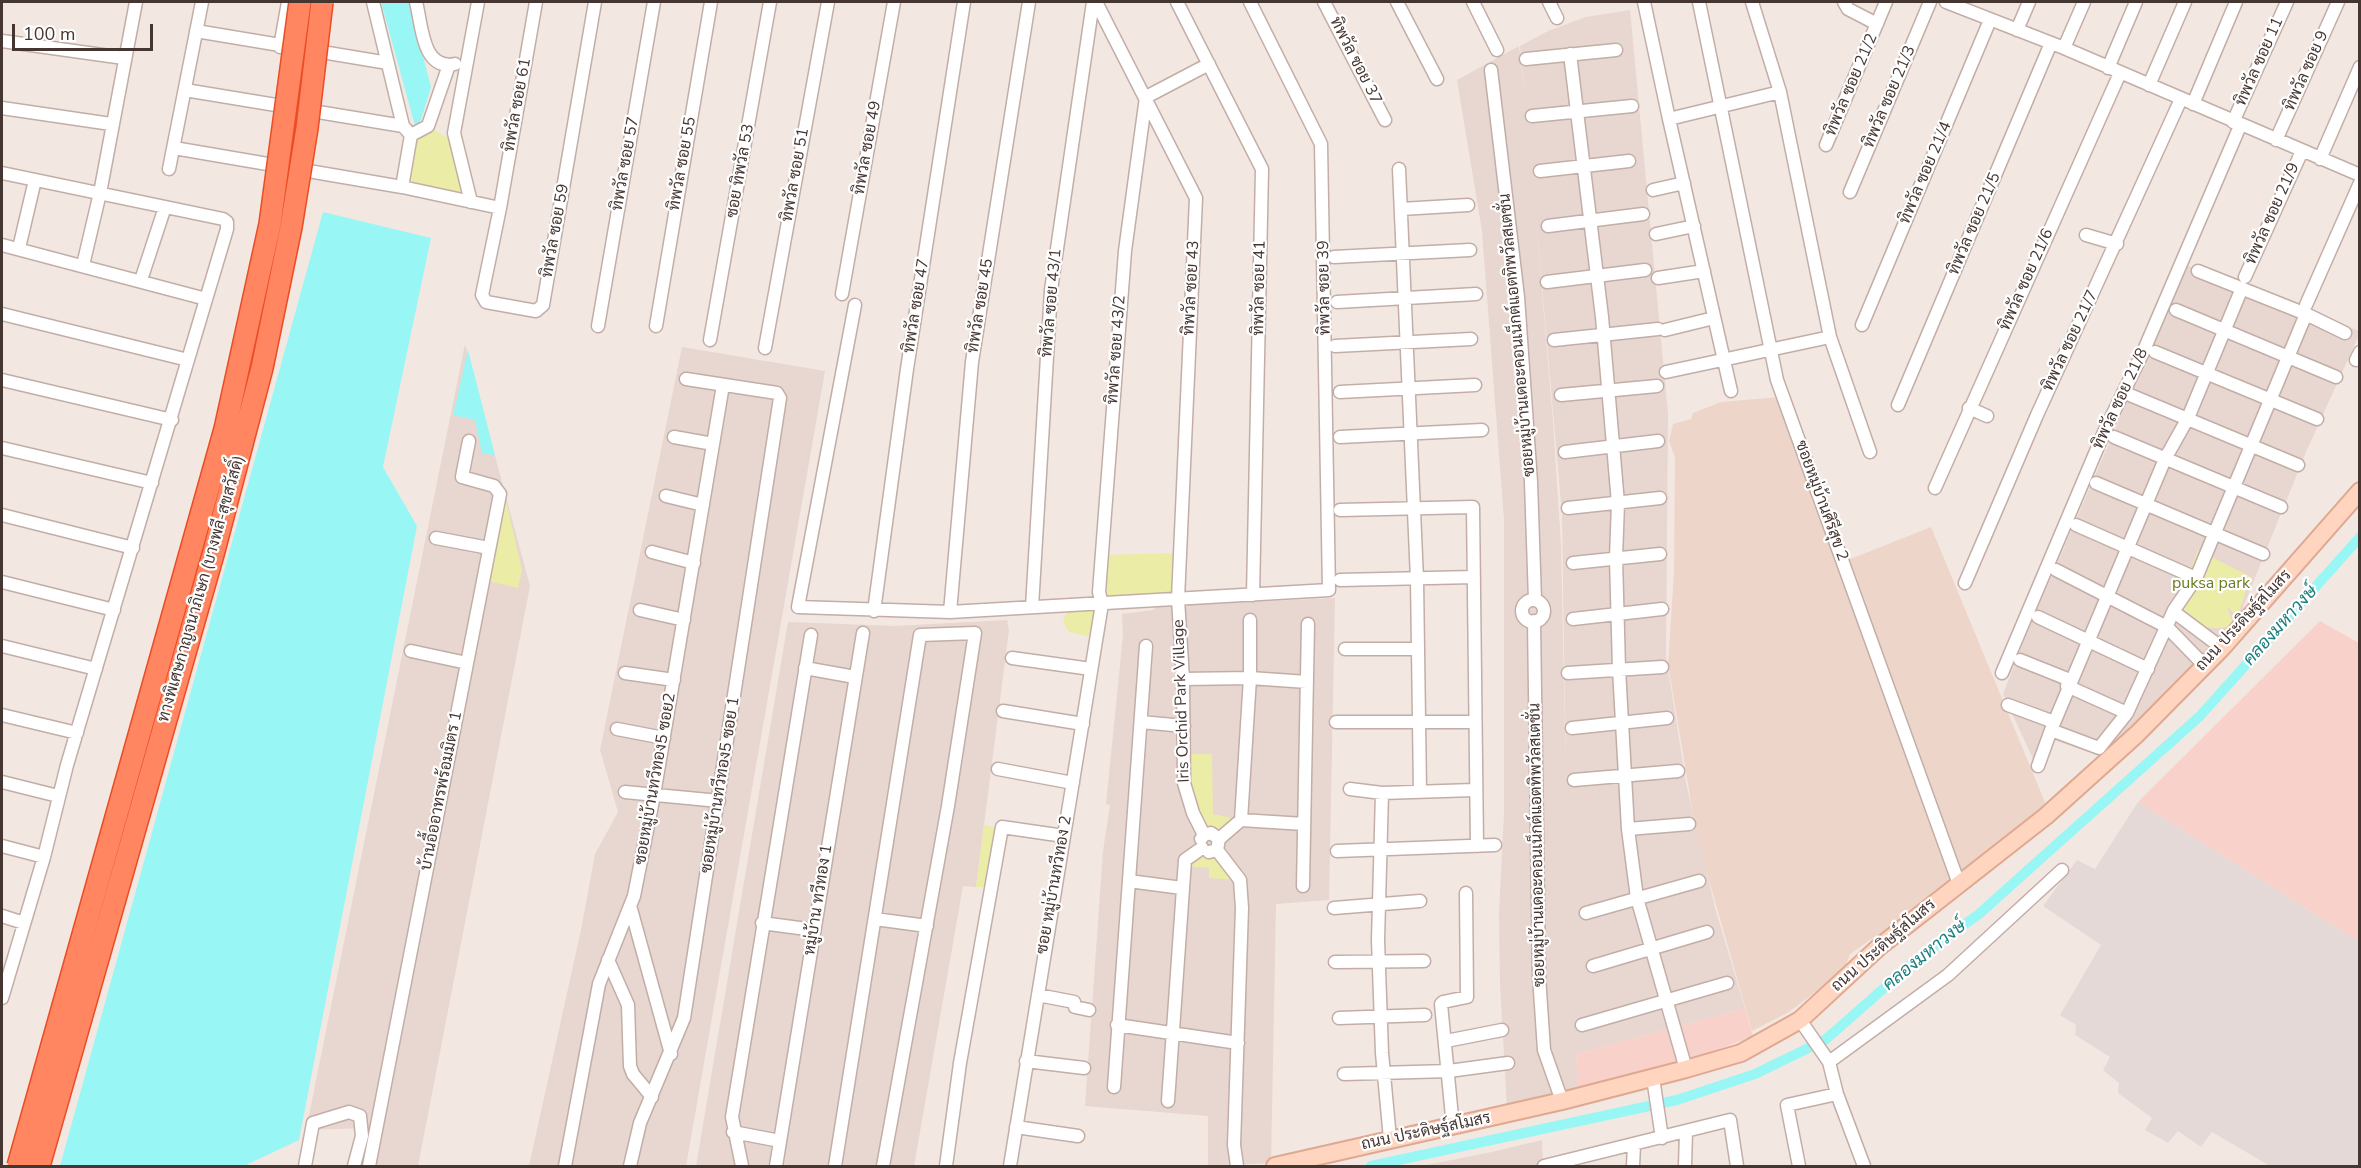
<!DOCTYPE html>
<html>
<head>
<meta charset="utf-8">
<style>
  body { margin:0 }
  #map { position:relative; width:2361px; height:1168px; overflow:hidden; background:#f3e7e2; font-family:"Nunito Sans",sans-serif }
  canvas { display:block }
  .frame { position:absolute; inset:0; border:3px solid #453632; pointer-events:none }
  .scale { position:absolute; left:12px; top:24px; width:141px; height:27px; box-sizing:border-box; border:3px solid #453632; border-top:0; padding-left:8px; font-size:18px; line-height:21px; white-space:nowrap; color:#453632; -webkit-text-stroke:4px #fff; paint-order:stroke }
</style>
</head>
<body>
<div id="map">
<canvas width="2361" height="1168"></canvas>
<div class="frame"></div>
<div class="scale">100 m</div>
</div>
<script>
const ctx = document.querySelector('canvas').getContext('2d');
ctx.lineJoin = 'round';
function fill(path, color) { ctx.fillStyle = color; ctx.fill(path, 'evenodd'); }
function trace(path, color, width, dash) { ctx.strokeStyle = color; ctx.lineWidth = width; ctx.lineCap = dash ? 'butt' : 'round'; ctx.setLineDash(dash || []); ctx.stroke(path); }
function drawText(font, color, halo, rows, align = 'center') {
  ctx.font = font + ' "Nunito Sans",Sarabun,sans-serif'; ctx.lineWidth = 4.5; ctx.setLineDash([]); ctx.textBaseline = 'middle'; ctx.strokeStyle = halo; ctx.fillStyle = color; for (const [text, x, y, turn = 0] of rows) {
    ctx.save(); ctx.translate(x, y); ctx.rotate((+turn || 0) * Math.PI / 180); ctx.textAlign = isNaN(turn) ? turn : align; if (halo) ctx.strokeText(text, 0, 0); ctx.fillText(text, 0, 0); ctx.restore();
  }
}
fill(new Path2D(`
  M 1630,10 L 1668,414 L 1666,656 L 1686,783 L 1715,908 L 1745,1008 L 1576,1054 L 1578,1089 L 1507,1108 L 1500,984 L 1499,913 L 1504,813 L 1504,520 L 1482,231 L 1457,80 L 1519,46 L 1525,97 L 1520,46 L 1548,31 L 1586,17 ZM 1533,184 L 1562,514 L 1566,782 L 1561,545 L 1553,422 Z
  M 2186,265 L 2359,331 L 2359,335 L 2306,452 L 2237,622 L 2104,757 L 2053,740 L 2040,774 L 2003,694 L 2027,633 Z
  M 465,344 L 530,586 L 418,1166 L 366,1166 L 370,1128 L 306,1130 Z
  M 682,347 L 825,371 L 686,1166 L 529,1166 L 582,925 L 595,854 L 618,812 L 600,750 Z
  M 1335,598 L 1329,900 L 1276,904 L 1271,1163 L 1208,1166 L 1208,1116 L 1085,1106 L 1103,851 L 1110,805 L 1106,804 L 1123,635 L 1122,614 L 1154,610 L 1158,600 L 1184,605 Z
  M 1007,620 L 1009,630 L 976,887 L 963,886 L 914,1166 L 696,1166 L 788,622 L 895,626 Z
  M 1542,1140 L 1543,1166 L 1422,1166 L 1492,1152 Z`), '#e8d6d0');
fill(new Path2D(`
  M 2320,621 L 2359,643 L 2359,942 L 2138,802 Z
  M 1745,1008 L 1753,1036 L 1675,1066 L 1578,1089 L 1576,1054 Z`), '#f8d1ca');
fill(new Path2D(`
  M 2138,802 L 2359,942 L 2359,1166 L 2270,1166 L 2212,1132 L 2201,1147 L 2178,1131 L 2168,1143 L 2145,1130 L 2152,1118 L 2118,1093 L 2119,1083 L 2103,1070 L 2110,1057 L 2075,1035 L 2076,1025 L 2060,1015 L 2101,945 L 2043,906 L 2077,860 L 2095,869 Z`), '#e5d9d8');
fill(new Path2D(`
  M 1779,397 L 1952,880 L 1889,932 L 1877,935 L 1850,954 L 1844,970 L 1789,1012 L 1752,1031 L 1697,838 L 1668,664 L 1674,573 L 1675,457 L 1669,441 L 1673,424 L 1691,419 L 1693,413 L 1721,402 Z
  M 1931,527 L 2047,807 L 1960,874 L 1848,560 Z`), '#eed5ca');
fill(new Path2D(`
  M 428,126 L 456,143 L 471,202 L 402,187 L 411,135 Z
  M 504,492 L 522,570 L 518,588 L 488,581 Z
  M 2198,550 L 2251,577 L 2237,617 L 2227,606 L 2233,625 C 2208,633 2195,625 2174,610 Z
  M 1179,553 L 1178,599 L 1102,604 L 1097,638 L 1069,632 L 1063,622 L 1069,605 L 1101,604 L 1102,555 Z
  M 1184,754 L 1212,754 L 1213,814 L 1241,820 L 1219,839 L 1193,813 Z
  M 984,825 L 999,828 L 987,887 L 976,887 Z
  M 1217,850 L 1240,880 L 1209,878 L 1209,868 L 1185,866 L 1185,860 Z`), '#ebeca6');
fill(new Path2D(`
  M 381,2 L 409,2 L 431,87 L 421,120 L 415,126 Z
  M 323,212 L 431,238 L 383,467 L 417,526 L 299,1140 L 244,1166 L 60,1166 Z
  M 468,350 L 495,455 L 482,453 L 475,420 L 453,415 Z`), '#98f7f4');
trace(new Path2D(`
  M 1371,1166 L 1677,1100 L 1755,1074 L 1825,1040 L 1923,954 L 1979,914 L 2200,716 L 2360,537`), '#98f7f4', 10);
const street = new Path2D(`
  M 373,2 L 403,126 L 411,135
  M 416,2 C 422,25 422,71 455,64
  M 536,2 L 500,208 L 482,295 L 486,302 L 536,311 L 543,305 L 595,2
  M 1096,2 L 1196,198 L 1178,599 L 1183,679 L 1184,783 L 1193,813 L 1204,835
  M 1177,2 L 1262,169 L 1253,595
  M 1324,2 L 1385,120
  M 1397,2 L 1437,79
  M 1473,2 L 1497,50
  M 1549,2 L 1557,18
  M 1644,2 L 1669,119
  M 1699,2 L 1777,380 L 1959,884
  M 1752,2 L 1780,92 L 1830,337 L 1870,452
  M 1844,2 L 1848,9 L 1877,24
  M 1946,2 L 2064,48 L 2360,175
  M 2017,30 L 2029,2
  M 196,31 L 388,63
  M 2,41 L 124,58
  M 280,47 L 288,2
  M 2064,48 L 2084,2
  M 1570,54 L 1602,317 L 1618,503 L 1616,558 L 1619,669 L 1628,829 L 1637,898 L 1686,1069
  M 1526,59 L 1616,50
  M 2108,68 L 2136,2
  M 1491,70 L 1518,297 L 1531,482 L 1535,600
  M 2149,85 L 2185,2
  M 185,90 L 403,126
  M 2193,104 L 2236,2
  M 2,108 L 111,124
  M 1532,116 L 1632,106
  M 2233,122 L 2287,2
  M 2276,140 L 2338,2
  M 1826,145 L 1886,2
  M 174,148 L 402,187 L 500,208
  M 2320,159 L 2360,67
  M 169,169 L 202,2
  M 1399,169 L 1417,579 L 1420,792
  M 1540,171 L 1629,161
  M 2,173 L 223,219 L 227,222 L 227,229 L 67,765 L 44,857 L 2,998
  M 402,187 L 411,135 L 428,126 L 449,65
  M 1653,190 L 1684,183
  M 1850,192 L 1930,2
  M 471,202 L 454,133 L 478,2
  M 1401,209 L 1468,205
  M 1548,226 L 1643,214
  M 1656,234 L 1694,226
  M 2086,235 L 2117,244
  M 2,245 L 206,299
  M 19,248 L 35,180
  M 1334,257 L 1470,250
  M 83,265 L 100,193 L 136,2
  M 2198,271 L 2306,314 L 2345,333
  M 2245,277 L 2302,151
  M 1658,278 L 1704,271
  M 141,280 L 165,207
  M 1547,282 L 1645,270
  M 2242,288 L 2188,418 L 2165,459 L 2051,730 L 2099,748 L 2127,713 L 2174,610 L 2196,578 L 2306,314
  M 842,294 L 894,2
  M 1337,302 L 1476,294
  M 855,305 L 798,607 L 950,612 L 1329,590 L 1321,144 L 1250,2
  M 2306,305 L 2360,183
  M 2176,310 L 2336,377
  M 2,314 L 188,360
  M 1862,325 L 1990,20
  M 598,326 L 654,2
  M 656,326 L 711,2
  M 1665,330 L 1714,318
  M 710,340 L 770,2
  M 1554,340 L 1658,329
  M 1335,346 L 1471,339
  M 765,348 L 828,2
  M 2155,352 L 2317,419
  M 2356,360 L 2360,352
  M 1666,372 L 1830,337
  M 2,380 L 172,420
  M 1731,391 L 1669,119 L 1780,92
  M 1340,392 L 1475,385
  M 1561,395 L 1657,386
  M 2130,395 L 2298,465
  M 1898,405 L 2051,43
  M 1969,408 L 1987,416
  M 674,437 L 713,444
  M 1340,437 L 1482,430
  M 2114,437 L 2281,507
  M 2,448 L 152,483
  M 1565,452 L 1658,441
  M 2096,483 L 2263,554
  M 1935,488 L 2120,73
  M 666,496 L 703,505
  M 1568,508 L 1660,498
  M 1340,510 L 1473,507 L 1477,846
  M 2,515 L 133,548
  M 2076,525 L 2196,578
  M 436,538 L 489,548
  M 652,552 L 694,563
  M 1573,563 L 1660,554
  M 2056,570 L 2167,627 L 2205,666
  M 1340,580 L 1474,577
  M 2,582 L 114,610
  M 1965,583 L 2037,415 L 2181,99
  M1522 611a11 11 0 1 1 22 0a11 11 0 1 1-22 0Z
  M 1032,607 L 1051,290 L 1093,2
  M 640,610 L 684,620
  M 874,611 L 907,369 L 964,2
  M 950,612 L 972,362 L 1029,2
  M 2174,612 L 2222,648
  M 2038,617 L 2148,669
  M 1573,619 L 1662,609
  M 1534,621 L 1539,976 L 1544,1050 L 1562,1101
  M 2,646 L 96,669
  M 1345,649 L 1418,649
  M 411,651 L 467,663
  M 1012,658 L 1091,669
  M 2020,660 L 2070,680
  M 805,668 L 855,677
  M 625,673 L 674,680
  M 1568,673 L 1662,667
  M 2002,673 L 2105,430 L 2144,350 L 2240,126
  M 1183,679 L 1250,678 L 1307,682
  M 2067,686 L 2127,713
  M 2008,705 L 2054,722
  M 1003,711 L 1083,724
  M 2,715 L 77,733
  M 1141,722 L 1184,726
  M 1336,722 L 1475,722
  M 1572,728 L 1667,718
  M 617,729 L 664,738
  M 2038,766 L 2051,730
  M 998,769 L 1073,783
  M 1574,780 L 1678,771
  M 2,782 L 58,796
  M 1350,789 L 1382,793 L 1474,790
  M 625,792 L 719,801
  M 1382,793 L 1378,940 L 1382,1053 L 1390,1139
  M 1241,820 L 1250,678 L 1250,620
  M 1628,829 L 1689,824
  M 1201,839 L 1204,835 L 1211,833 L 1219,839
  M 2,846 L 44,857
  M 1217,850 L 1240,880 L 1242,908 L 1234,1145 L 1237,1166
  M 1337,851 L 1495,845
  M 1209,852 L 1217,850 L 1219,839 L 1241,820 L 1304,824
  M 1129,881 L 1182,888
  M 1303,886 L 1308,624
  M 1334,908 L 1420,901
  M 631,909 L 671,1054
  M 1586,913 L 1699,881
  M 2,916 L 24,923
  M 875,919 L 927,926
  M 762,923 L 814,930
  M 608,960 L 628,1005 L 630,1066 L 633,1074 L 652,1097
  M 1335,962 L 1424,961
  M 1593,966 L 1707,932
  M 1038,995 L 1074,1002 L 1075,1007 L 1089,1010
  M 1339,1018 L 1425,1015
  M 1800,1020 L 1829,1062 L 1837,1094 L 1864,1166
  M 1117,1025 L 1238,1043
  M 1582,1025 L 1727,983
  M 1446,1041 L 1502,1030
  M 1026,1061 L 1084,1068
  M 1829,1062 L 1948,975 L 2062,870
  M 1344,1074 L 1449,1071 L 1508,1063
  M 1653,1078 L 1662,1138
  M 1114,1087 L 1146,646
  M 1168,1101 L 1185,860 L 1202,848
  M 1016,1127 L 1078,1136
  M 1453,1127 L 1441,1004 L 1443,1002 L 1467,997 L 1466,893
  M 733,1132 L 780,1141
  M 305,1166 L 313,1123 L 349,1112 L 360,1116 L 362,1136 L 354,1166
  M 369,1166 L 500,494 L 494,486 L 462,477 L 469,441
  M 565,1166 L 599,984 L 634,896 L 654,795 L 723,385
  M 630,1166 L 640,1123 L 684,1018 L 780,398 L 777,393 L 686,379
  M 742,1166 L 732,1117 L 811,635
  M 776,1166 L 863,633
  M 835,1166 L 920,635 L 975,633 L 948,806 L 883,1166
  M 946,1166 L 960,1063 L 1002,827 L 1064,836
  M 1010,1166 L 1102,604 L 1099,592 L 1125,251 L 1146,97 L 1209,64
  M 1544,1166 L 1730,1120 L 1737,1166
  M 1633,1166 L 1634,1145
  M 1685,1166 L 1686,1132
  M 1799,1166 L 1787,1105 L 1837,1094`);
const secondary = new Path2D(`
  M 1275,1166 L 1562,1101 L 1686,1069 L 1741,1053 L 1800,1020 L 1879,947 L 2046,816 L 2137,734 L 2222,648 L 2360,491`);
trace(street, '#c2aea7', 15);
trace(secondary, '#dea891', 20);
trace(street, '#fff', 12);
trace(secondary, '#ffd5c0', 16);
const highwayBridge = new Path2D(`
  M 18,1166 L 225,429 L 270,224 L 300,2
  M 39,1166 L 214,551 L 262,368 L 291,227 L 307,128 L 322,2`);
trace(highwayBridge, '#ec4c24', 24, []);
trace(highwayBridge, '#ff8661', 21);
drawText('16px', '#453632', '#fff', [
  ["ทิพวัล ซอย 37",1355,61,63],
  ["ทิพวัล ซอย 11",2260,62,-66],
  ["ทิพวัล ซอย 9",2307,71,-66],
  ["ทิพวัล ซอย 21/2",1852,85,-67],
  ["ทิพวัล ซอย 21/3",1890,97,-67],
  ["ทิพวัล ซอย 61",518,105,-80],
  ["ทิพวัล ซอย 49",868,148,-80],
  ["ทิพวัล ซอย 57",626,164,-80],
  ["ทิพวัล ซอย 55",683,164,-80],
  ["ซอย ทิพวัล 53",741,171,-80],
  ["ทิพวัล ซอย 21/4",1926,173,-67],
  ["ทิพวัล ซอย 51",796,175,-80],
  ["ทิพวัล ซอย 21/9",2273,214,-66],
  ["ทิพวัล ซอย 21/5",1975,224,-67],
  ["ทิพวัล ซอย 59",556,231,-80],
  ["ทิพวัล ซอย 21/6",2027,280,-66],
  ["ทิพวัล ซอย 43",1192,288,-87],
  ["ทิพวัล ซอย 41",1260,288,-89],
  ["ทิพวัล ซอย 39",1325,288,-91],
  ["ทิพวัล ซอย 43/1",1052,303,-85],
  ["ทิพวัล ซอย 47",917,306,-81],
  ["ทิพวัล ซอย 45",981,306,-81],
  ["ซอยหมู่บ้านเดอะคอนเน็กต์แอตทิพวัลสเตชั่น",1518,335,-95],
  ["ทิพวัล ซอย 21/7",2071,341,-65],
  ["ทิพวัล ซอย 43/2",1117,350,-86],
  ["ทิพวัล ซอย 21/8",2121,399,-65],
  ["ซอยหมู่บ้านศิรีสุข 2",1821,501,70],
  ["ทางพิเศษกาญจนาภิเษก (บางพลี-สุขสวัสดิ์)",202,589,-74],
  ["ถนน ประดิษฐ์สโมสร",2244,621,-47],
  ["Iris Orchid Park Village",1182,701,-92],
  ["ซอยหมู่บ้านทวีทอง5 ซอย2",656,779,-80],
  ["ซอยหมู่บ้านทวีทอง5 ซอย 1",721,785,-81],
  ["บ้านอื้ออาทรพร้อมมิตร 1",442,791,-79],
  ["ซอยหมู่บ้านเดอะคอนเน็กต์แอตทิพวัลสเตชั่น",1538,845,-91],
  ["ซอย หมู่บ้านทวีทอง 2",1055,885,-80],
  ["หมู่บ้าน ทวีทอง 1",819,900,-81],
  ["ถนน ประดิษฐ์สโมสร",1884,946,-41],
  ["ถนน ประดิษฐ์สโมสร",1426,1132,-12]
]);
drawText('16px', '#6a7b21', '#fff', [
  ["puksa park",2211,584]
]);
drawText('italic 18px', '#1c7f7e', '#fff', [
  ["คลองมหาวงษ์",2281,626,-48],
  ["คลองมหาวงษ์",1925,956,-39]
]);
</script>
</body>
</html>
